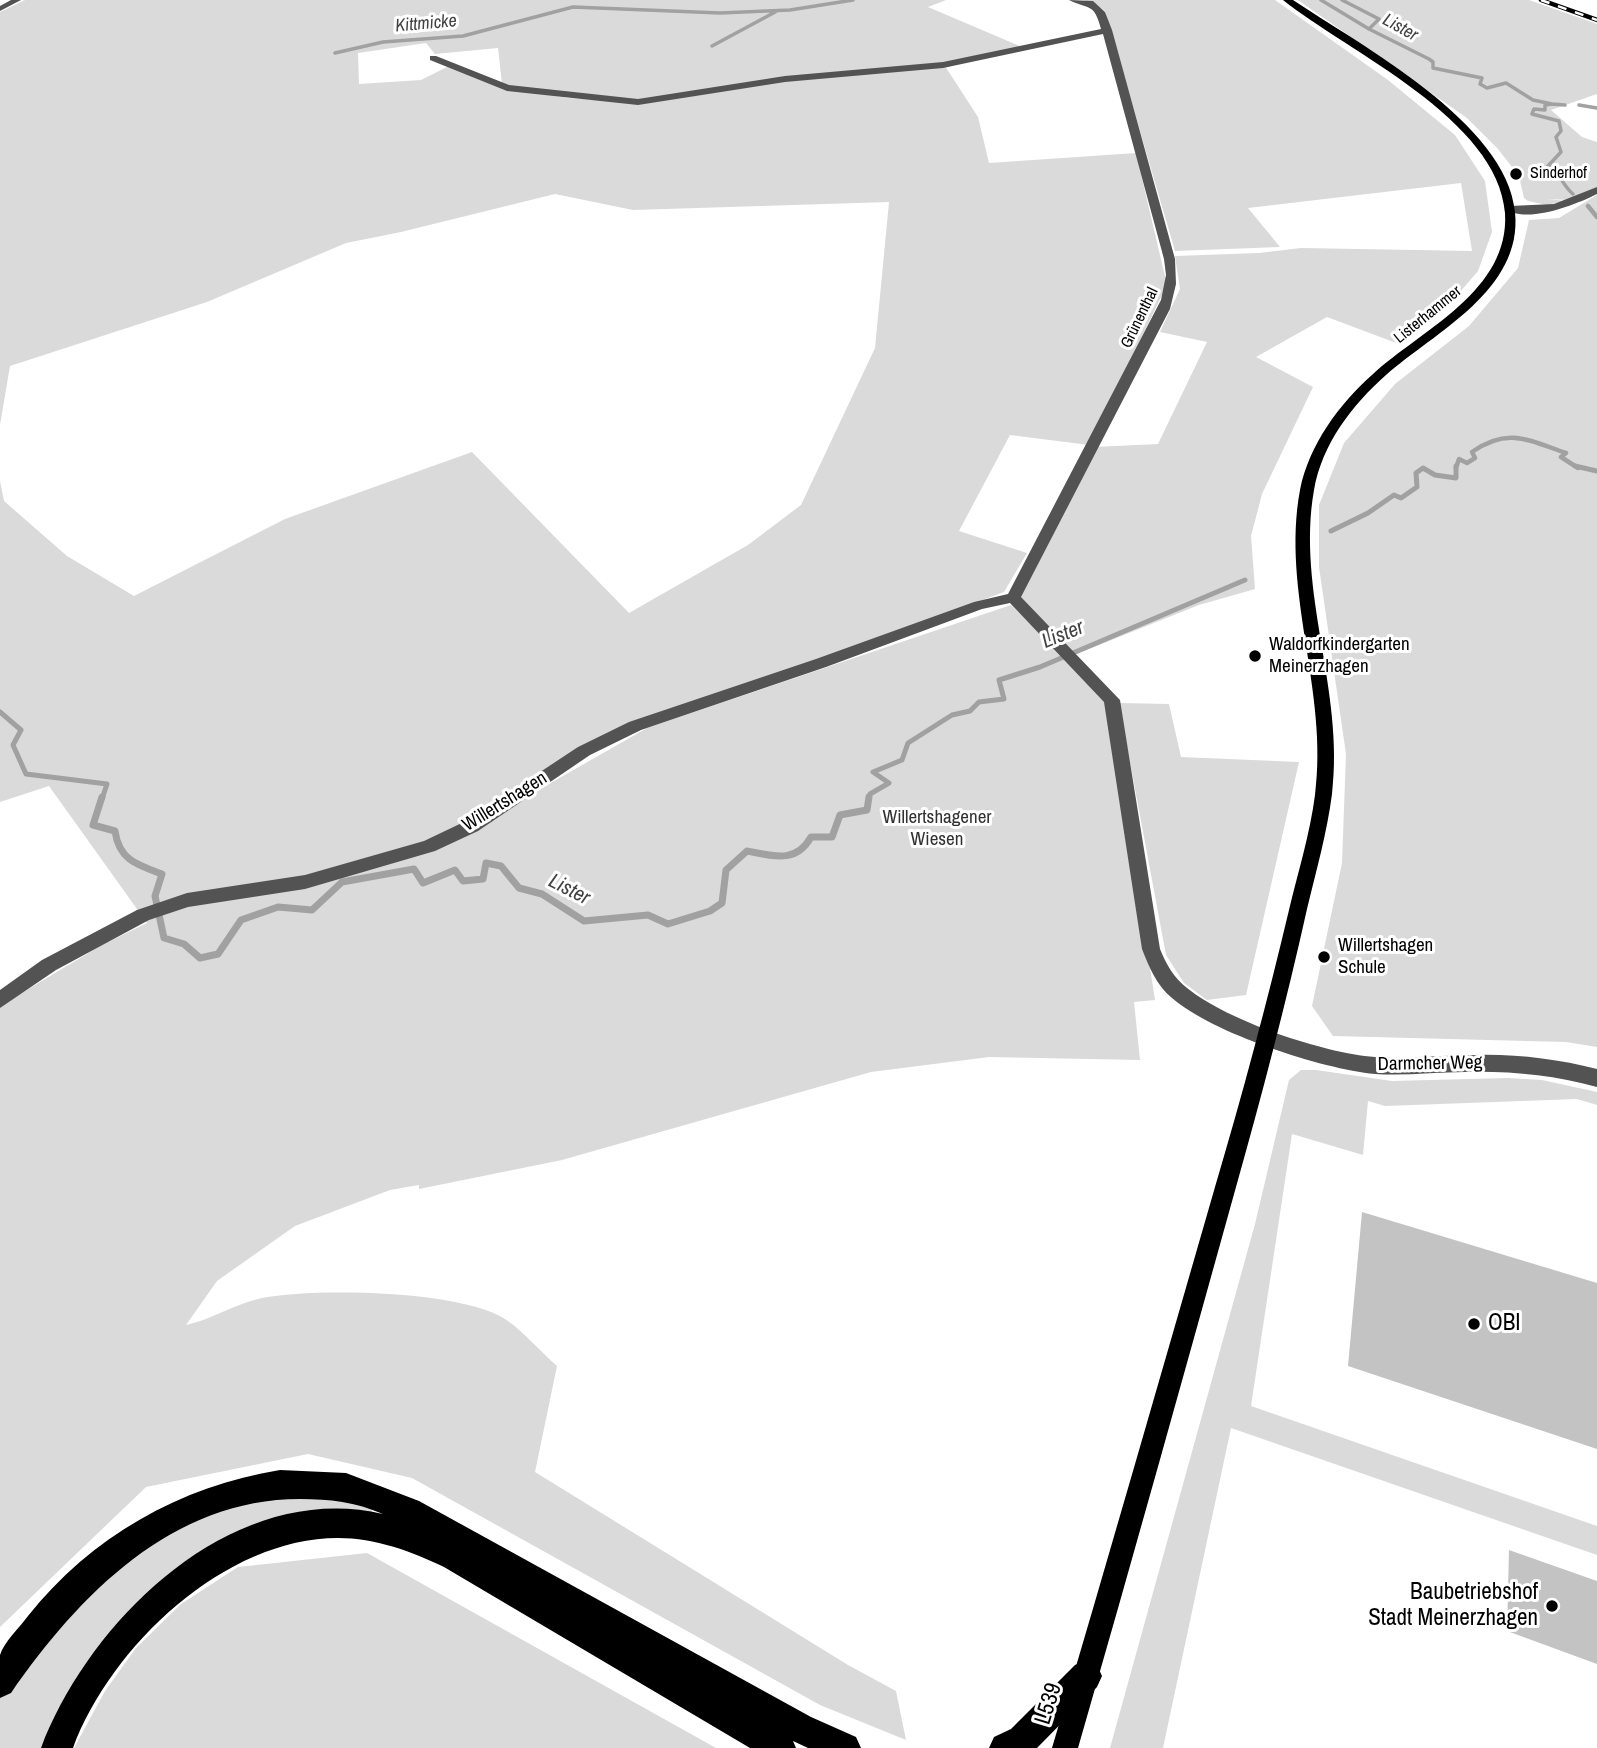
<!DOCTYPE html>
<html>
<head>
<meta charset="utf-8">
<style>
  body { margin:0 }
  canvas { display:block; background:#fff }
</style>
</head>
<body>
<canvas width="1597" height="1748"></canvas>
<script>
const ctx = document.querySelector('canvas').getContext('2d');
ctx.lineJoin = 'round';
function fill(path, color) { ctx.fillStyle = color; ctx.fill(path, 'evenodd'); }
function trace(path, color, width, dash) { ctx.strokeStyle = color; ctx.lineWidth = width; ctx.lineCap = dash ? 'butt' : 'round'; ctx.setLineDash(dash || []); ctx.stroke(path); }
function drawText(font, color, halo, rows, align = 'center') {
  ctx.font = font + ' "Archivo Narrow",sans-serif'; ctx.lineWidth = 6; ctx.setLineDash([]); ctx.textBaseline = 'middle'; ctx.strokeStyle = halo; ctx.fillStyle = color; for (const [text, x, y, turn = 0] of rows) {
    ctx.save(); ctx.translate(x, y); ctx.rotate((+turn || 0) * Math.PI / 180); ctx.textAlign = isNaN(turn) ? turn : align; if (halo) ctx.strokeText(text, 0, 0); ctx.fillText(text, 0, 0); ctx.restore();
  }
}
fill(new Path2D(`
  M 25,0 L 946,0 L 928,7 L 1022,47 L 943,64 L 784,78 L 639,100 L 512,87 L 502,84 L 498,48 L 435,54 L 426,43 L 358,53 L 359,84 L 421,80 L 449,66 L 506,89 L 569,98 L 643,103 L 785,81 L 945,66 L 978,117 L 989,163 L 1136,153 L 1167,285 L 1089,445 L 1010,435 L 959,531 L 1027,553 L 1004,592 L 820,660 L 639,721 L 582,747 L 465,823 L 442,845 L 647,728 L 1011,605 L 1101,689 L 1110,713 L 1155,1000 L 1134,1002 L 1140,1060 L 989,1057 L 871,1072 L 562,1160 L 419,1189 L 419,1185 L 390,1190 L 295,1226 L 217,1281 L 186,1325 C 211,1320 236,1303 262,1298 C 314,1288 460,1290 505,1319 C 523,1331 540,1351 557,1366 L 535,1472 L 848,1665 L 896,1691 L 906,1740 L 820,1705 L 412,1478 L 308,1454 L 146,1487 L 0,1627 L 0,1006 L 102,945 L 147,923 L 49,786 L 0,802 L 0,481 L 4,501 L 67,556 L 134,596 L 285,519 L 472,452 L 629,613 L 748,545 L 801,505 L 875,348 L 889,202 L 633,210 L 555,194 L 401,232 L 346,243 L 207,302 L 10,366 L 0,425 L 0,12 Z
  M 1083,0 L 1275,0 L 1388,80 L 1455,135 L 1485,181 L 1492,232 L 1478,271 L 1448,306 L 1399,344 L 1327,317 L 1256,357 L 1313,387 L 1262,494 L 1251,536 L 1255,589 L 1199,605 L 1074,655 L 1018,598 L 1094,447 L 1158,444 L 1207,342 L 1160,332 L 1180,289 L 1175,256 L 1259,253 L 1301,248 L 1472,251 L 1461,183 L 1248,208 L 1280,247 L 1175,251 L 1105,11 L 1094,3 Z
  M 1298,0 L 1529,0 L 1597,24 L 1597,94 L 1551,110 L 1582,137 L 1597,142 L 1597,188 L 1570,200 L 1547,199 L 1566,201 L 1547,205 L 1528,201 L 1524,198 L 1519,176 L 1498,149 L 1467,118 Z
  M 1597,195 L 1597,1047 L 1566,1042 L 1333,1036 L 1312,1006 L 1342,863 L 1346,754 L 1319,567 L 1319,505 L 1344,443 L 1395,384 L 1469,326 L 1518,268 L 1529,220 L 1559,218 Z
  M 1119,703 L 1169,704 L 1181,757 L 1299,762 L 1246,995 L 1207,1000 L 1184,983 L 1166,955 Z
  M 1301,1070 L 1316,1070 L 1392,1081 L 1508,1078 L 1542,1080 L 1597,1092 L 1597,1105 L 1577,1099 L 1385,1106 L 1368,1101 L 1363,1155 L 1292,1134 L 1251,1406 L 1597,1526 L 1597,1555 L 1231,1428 L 1163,1748 L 1110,1748 L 1255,1224 L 1289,1080 Z
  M 332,1496 L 373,1508 L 369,1518 L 211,1548 L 43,1748 L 0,1748 L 0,1696 L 49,1636 L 141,1544 L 235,1499 Z
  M 367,1553 L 716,1748 L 74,1748 L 105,1691 L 136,1648 L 181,1604 L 238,1567 Z`), '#dadada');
trace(new Path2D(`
  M 1321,0 L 1369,29
  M 1342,0 L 1379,19 L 1369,29 L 1429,59 L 1433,62 L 1433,68 L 1482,78 L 1480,84 L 1487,88 L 1506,83 L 1533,100 L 1552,104 L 1545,105 L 1545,110 L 1534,109 L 1532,114 L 1559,121 L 1561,131 L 1556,137 L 1561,152 L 1548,166 C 1561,173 1562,185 1573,194
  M 712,46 L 777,11
  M 335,53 L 383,42 L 463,36 L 573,7 L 720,13 L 790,10 L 853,0
  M 1552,104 L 1565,105
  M 1579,105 L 1597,108`), '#a1a1a1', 3.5);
trace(new Path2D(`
  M 1588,206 L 1597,217
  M 1456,468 L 1459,459 L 1467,463 L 1475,458 L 1472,452 C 1508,427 1528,440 1566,453 L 1561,457 L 1578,468`), '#a1a1a1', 4.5);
trace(new Path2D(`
  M 1575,466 L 1597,471
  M 1331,531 L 1368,513 L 1394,495 L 1401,498 L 1417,487 L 1416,473 L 1423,468 L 1435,475 L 1456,478 L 1456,466
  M 0,712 L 21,730 L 13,745 L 26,774 L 107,784 L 102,799
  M 869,799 L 870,794 L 889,783 L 873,772 L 902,760 L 908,743 L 952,715 L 970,711 L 979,702 L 1004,699 L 999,680 L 1040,667 L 1245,580`), '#a1a1a1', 5);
trace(new Path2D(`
  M 102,797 L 93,825 L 115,831 C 119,860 137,865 162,874 L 155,896 L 164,938 L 184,944 L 200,958 L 218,954 L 241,920 L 278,907 L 312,910 L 342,882 L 414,869 L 423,883 L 455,870 L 463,881 L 483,879 L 486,863 L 501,866 L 519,888 L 542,894 L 584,921 L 648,915 L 668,924 L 710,911 L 722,903 L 726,870 L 747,851 C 773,856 796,864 811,837 L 832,837 L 840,815 L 867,810 L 869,797`), '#a1a1a1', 7);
fill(new Path2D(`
  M 1362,1212 L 1597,1283 L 1597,1449 L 1348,1366 Z
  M 1509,1550 L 1597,1581 L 1597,1664 L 1507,1631 Z`), '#c3c3c3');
fill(new Path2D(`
  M 11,0 L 21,0 L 0,11 L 0,6 Z
  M 1069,0 L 1093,1 L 1105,12 L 1112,30 L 1175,259 L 1176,284 L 1170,309 L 1021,597 L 1120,700 L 1160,949 C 1166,964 1174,978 1187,988 C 1228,1021 1323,1053 1375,1057 C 1409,1059 1442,1055 1476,1055 C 1517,1054 1557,1059 1597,1069 L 1597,1087 C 1553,1075 1510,1071 1465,1072 C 1435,1072 1405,1076 1375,1074 C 1322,1069 1212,1033 1172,998 C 1157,986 1149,967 1142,949 L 1104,702 L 1010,603 L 982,609 L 826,667 L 641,730 L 590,755 L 478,831 L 435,851 L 305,889 L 188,907 L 149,920 L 56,970 L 0,1008 L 0,990 L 42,960 L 137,910 L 187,893 L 305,875 L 424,841 L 466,821 L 578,747 L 629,722 L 816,659 L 974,602 L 1008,594 L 1161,300 L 1166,275 L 1164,259 L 1103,34 L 943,68 L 785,82 L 638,105 L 507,91 L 430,60 L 430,56 L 436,56 L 509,85 L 638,99 L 785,76 L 943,62 L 1101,29 C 1094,2 1089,10 1069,0 Z
  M 1597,187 L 1597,194 C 1575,205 1527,224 1505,209 L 1510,206 L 1554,204 Z`), '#535353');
fill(new Path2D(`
  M 1283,0 L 1293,0 C 1360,45 1507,123 1515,212 C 1523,290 1435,332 1386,375 C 1352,405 1322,444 1314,490 C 1296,592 1345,691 1332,794 C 1327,833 1316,871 1307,909 C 1286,1003 1262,1095 1236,1187 C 1184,1374 1132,1561 1078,1748 L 1052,1748 C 1107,1562 1161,1374 1215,1187 C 1242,1096 1267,1003 1289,910 C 1298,872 1310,834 1315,795 C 1329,692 1281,592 1300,490 C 1309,445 1339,404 1373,374 C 1421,330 1510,291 1505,213 C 1498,119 1348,52 1283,0 Z`), '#000');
fill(new Path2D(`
  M 280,1470 L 346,1473 L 419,1501 L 811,1717 L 856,1737 L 861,1748 L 808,1748 L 793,1741 L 796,1748 L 750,1748 L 444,1567 C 411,1551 375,1538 338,1538 C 225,1538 111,1646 73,1748 L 41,1748 C 90,1619 233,1479 383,1514 C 355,1502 330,1499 300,1499 C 172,1499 79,1595 11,1693 L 0,1698 C 0,1685 0,1667 0,1655 C 4,1642 20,1627 28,1616 C 91,1537 180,1486 280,1470 Z
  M 1086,1660 L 1097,1665 L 1102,1676 L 1097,1687 L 1037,1748 L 989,1748 L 994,1737 L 1011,1729 L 1075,1665 Z`), '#000');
const rail = new Path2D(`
  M 1541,0 L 1597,20`);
trace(rail, '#000', 4.5);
trace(rail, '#fff', 2.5, [9]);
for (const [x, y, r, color] of [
  [1516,174,7,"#000"],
  [1255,656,7,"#000"],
  [1324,957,7,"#000"],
  [1474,1324,7,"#000"],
  [1552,1606,7,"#000"]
]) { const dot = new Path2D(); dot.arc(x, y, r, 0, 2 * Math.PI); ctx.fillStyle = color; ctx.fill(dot); trace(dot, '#fff', 2.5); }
drawText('16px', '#000', '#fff', [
  ["Sinderhof",1530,174]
], 'left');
drawText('16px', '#000', '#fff', [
  ["Listerhammer",1428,315,-39],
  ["Grünenthal",1140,318,-64]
]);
drawText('italic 18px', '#424242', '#fff', [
  ["Kittmicke",426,24,-5],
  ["Lister",1400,28,29]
]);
drawText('19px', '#000', '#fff', [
  ["Waldorfkindergarten",1269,645],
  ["Meinerzhagen",1269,667],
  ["Willertshagen",1338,946],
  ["Schule",1338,968]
], 'left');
drawText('19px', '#000', '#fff', [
  ["Willertshagen",505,802,-32],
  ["Darmcher Weg",1430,1064,-1]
]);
drawText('19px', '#313131', '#fff', [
  ["Willertshagener",937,818],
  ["Wiesen",937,840]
]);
drawText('italic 21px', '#424242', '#fff', [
  ["Lister",1063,635,-22],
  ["Lister",569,890,27]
]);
drawText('23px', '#000', '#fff', [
  ["OBI",1488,1324],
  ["Baubetriebshof",1538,1593,"right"],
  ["Stadt Meinerzhagen",1538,1619,"right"]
], 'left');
drawText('23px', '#000', '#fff', [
  ["L539",1049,1704,-73]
]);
</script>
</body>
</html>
